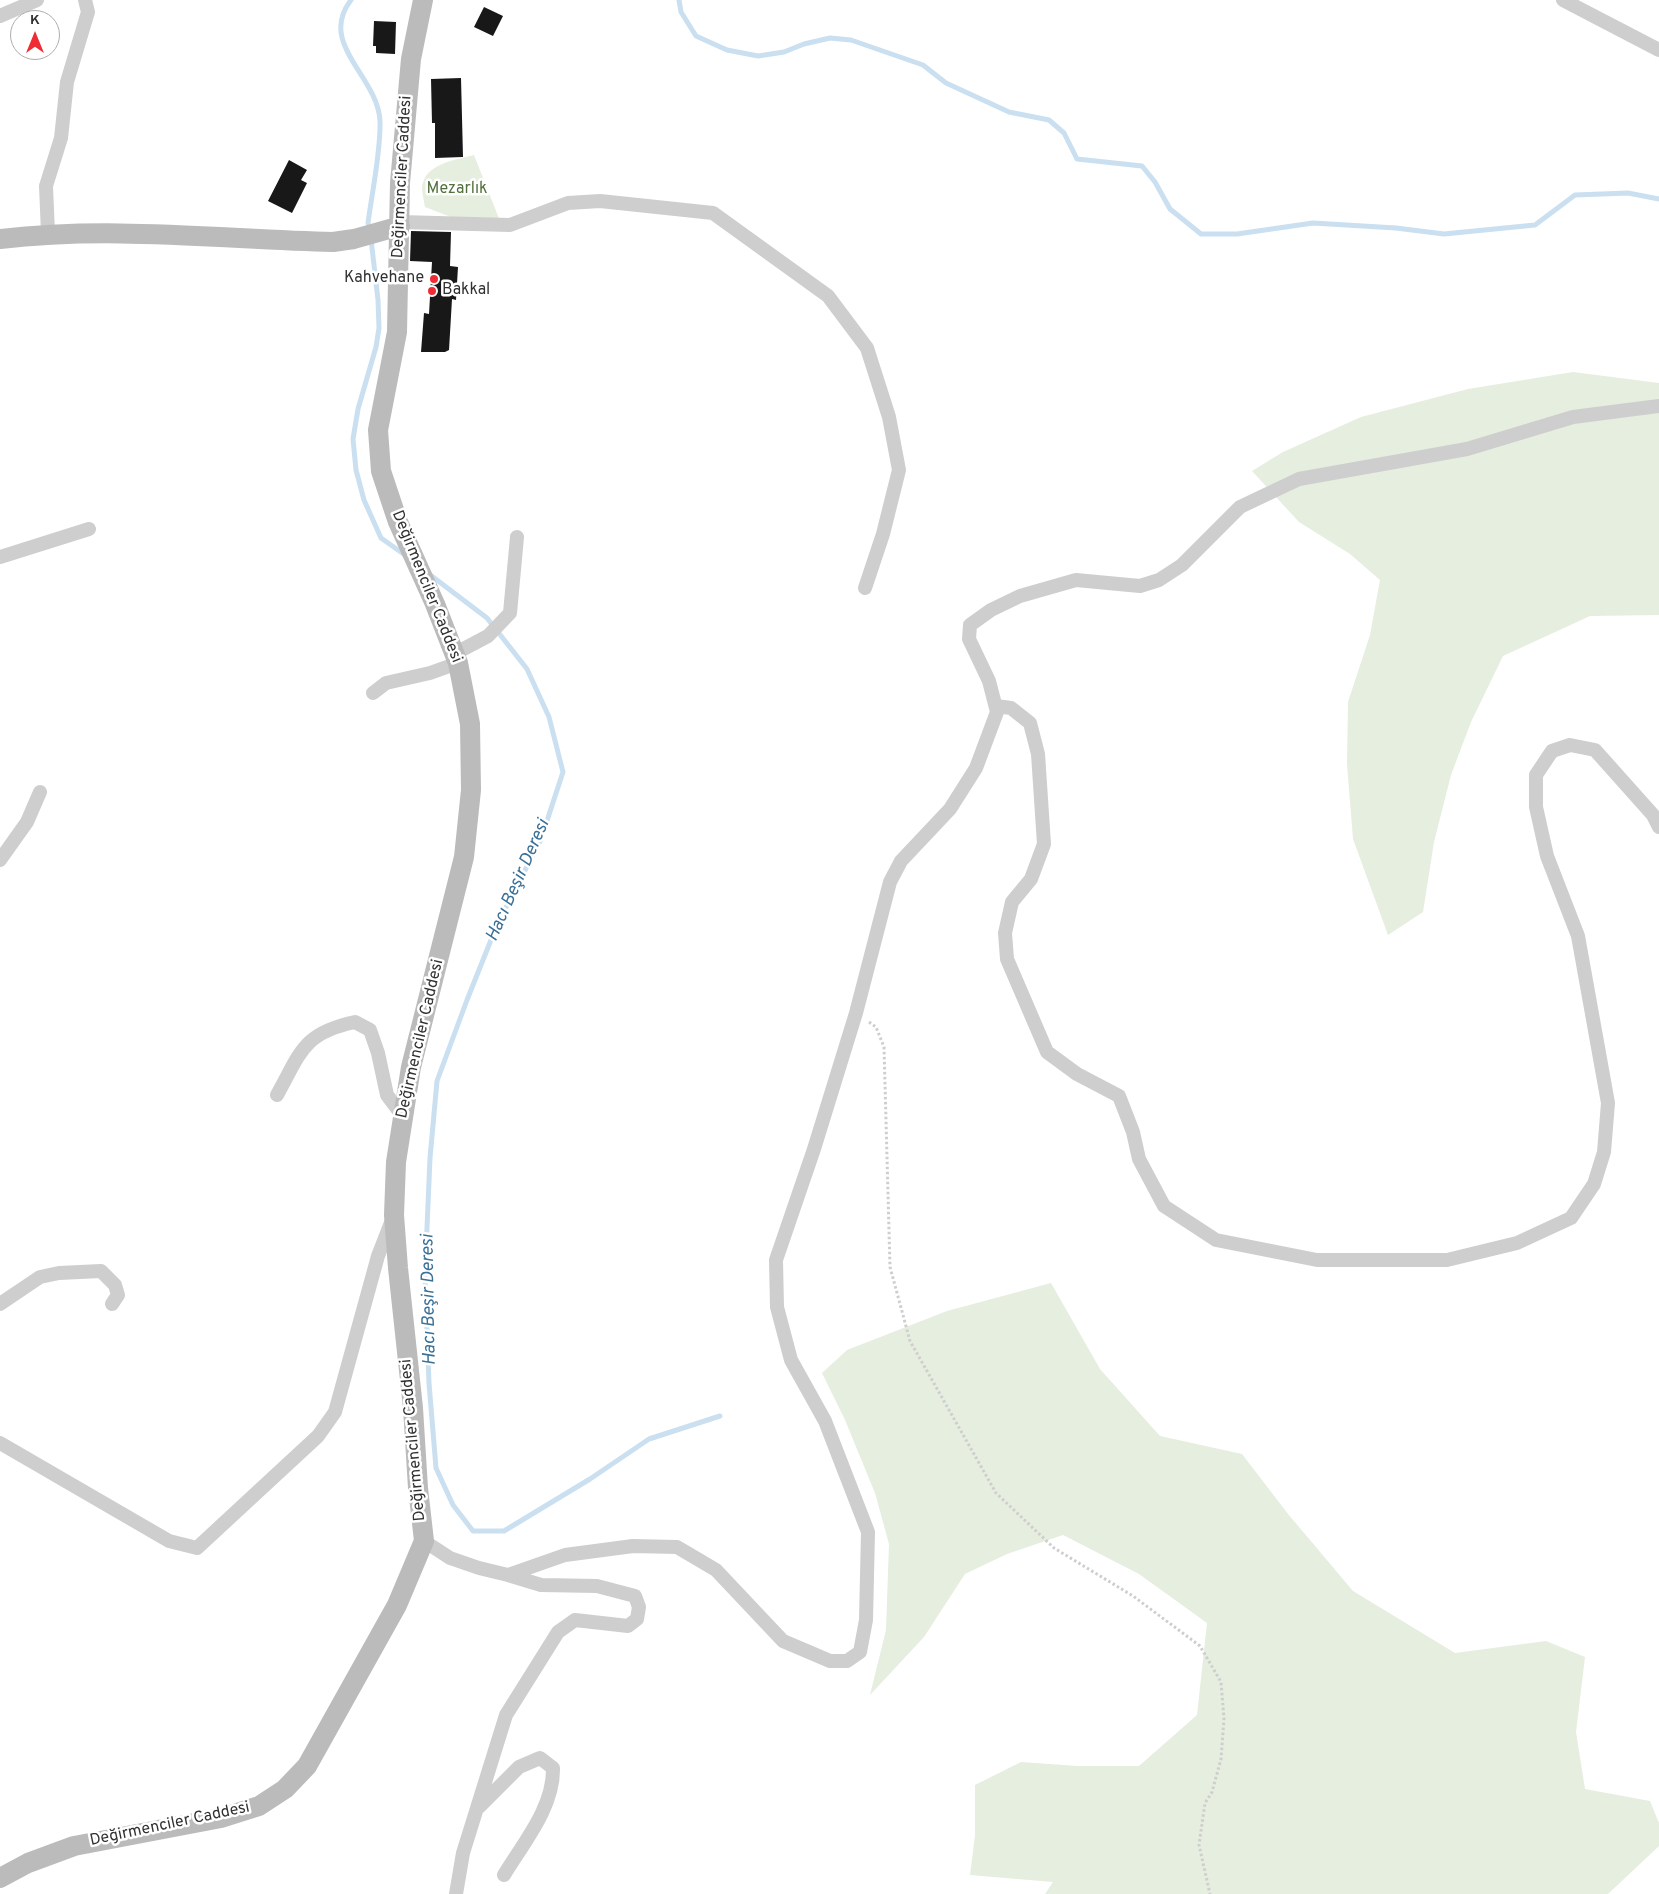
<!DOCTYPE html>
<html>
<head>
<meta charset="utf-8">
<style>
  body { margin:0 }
  #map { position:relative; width:1659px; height:1894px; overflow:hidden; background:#fff; font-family:Overpass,sans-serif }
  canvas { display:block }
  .north { position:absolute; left:10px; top:10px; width:50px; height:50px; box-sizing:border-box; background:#fff; border:1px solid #adadad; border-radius:50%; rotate:0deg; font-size:14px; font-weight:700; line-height:20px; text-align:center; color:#313131 }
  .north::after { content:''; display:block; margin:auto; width:18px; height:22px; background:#ef2c33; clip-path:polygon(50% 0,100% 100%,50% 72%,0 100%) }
</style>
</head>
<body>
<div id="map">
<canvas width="1659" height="1894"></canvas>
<div class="north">K</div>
</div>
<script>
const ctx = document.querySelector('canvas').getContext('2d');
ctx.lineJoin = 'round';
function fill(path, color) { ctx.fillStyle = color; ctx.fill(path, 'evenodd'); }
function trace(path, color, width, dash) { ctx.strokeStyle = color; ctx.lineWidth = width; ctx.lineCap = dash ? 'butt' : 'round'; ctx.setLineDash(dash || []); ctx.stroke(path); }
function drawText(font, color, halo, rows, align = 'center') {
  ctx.font = font + ' Overpass,sans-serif'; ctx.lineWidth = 5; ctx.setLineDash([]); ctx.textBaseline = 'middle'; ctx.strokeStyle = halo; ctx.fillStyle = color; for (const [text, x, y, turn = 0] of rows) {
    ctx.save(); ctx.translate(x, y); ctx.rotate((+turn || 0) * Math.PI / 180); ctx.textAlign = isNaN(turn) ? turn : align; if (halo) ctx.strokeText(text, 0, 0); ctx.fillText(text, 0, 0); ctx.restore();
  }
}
fill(new Path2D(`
  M 474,155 L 500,221 L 456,219 L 425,207 C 424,201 422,193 422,187 C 425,163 456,160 474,155 Z
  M 1573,372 L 1659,383 L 1659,615 L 1590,616 L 1503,656 L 1471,722 L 1451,775 L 1434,842 L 1423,912 L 1388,935 L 1353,839 L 1347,764 L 1348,702 L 1370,635 L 1380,580 L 1350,554 L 1299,522 L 1252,471 L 1283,452 L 1361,417 L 1468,389 Z
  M 1051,1283 L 1100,1369 L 1160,1436 L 1242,1454 L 1288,1514 L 1353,1591 L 1455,1653 L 1546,1641 L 1585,1657 L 1576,1732 L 1585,1789 L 1650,1801 L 1659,1823 L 1659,1846 L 1608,1894 L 1045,1894 L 1053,1882 L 970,1875 L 975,1835 L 975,1785 L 1021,1762 L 1077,1766 L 1139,1766 L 1197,1715 L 1207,1623 L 1139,1574 L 1063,1535 L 1007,1554 L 965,1574 L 924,1637 L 870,1695 L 886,1630 L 889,1544 L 875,1493 L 845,1420 L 822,1373 L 847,1350 L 947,1311 Z`), '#e6eedf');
trace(new Path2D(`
  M 351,0 C 317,44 378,76 380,121 C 381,151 372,192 368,223 L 370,231
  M 679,0 L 681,12 L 696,36 L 727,50 L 758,56 L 784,52 L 804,44 L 830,38 L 851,40 L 923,65 L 946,83 L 1009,112 L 1049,120 L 1064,133 L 1077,159 L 1142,166 L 1155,182 L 1170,209 L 1201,234 L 1237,234 L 1313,223 L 1396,228 L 1444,234 L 1535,225 L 1575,195 L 1628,193 L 1659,199
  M 371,239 L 378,300 L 379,328 L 376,347 L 358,409 L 353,439 L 356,470 L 364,500 L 381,538 L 405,555
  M 429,574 L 487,618 L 527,669 L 549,717 L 563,772 L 541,839 L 497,925 L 467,1000 L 437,1081 L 430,1158 L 425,1274 L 429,1383 L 436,1468 L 453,1505 L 473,1531 L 504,1531 L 590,1479 L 649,1439 L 720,1416`), '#cadfef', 5);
fill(new Path2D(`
  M 484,7 L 503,16 L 493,36 L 474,27 Z
  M 374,21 L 396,22 L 395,54 L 376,53 L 376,46 L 373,46 Z
  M 461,78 L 463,157 L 435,158 L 435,123 L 432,123 L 431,79 Z
  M 289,160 L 307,170 L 301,180 L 307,183 L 292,213 L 268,201 Z
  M 411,231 L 451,232 L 450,266 L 458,267 L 456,300 L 452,299 L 449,350 L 445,352 L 421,352 L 424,313 L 429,314 L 432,262 L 410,261 Z`), '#181818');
trace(new Path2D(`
  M 869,1022 L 876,1027 L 884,1047 L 890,1267 L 910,1341 L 996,1493 L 1054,1548 L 1133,1596 L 1200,1646 L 1221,1682 L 1224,1719 L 1221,1759 L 1212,1792 L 1205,1803 L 1199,1845 L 1210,1894`), '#cecece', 3, [2.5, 2.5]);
trace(new Path2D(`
  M 1563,0 L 1659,50
  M 0,16 L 37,0
  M 400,222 L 510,225 L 568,203 L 600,201 L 713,213 L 828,296 L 867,348 L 889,417 L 899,470 L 883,534 L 865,588
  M 48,233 L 46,186 L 61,138 L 67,82 L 88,12 L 85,0
  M 0,557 L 89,529
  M 454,654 L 488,636 L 510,613 L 517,537
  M 373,693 L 386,683 L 430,673 L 458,663
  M 996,706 L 1011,708 L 1030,723 L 1038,754 L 1044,844 L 1031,879 L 1012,902 L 1005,933 L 1007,959 L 1047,1052 L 1077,1074 L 1119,1096 L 1133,1132 L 1139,1159 L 1164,1206 L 1216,1240 L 1317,1260 L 1447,1260 L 1517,1243 L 1571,1218 L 1594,1184 L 1604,1152 L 1608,1103 L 1578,936 L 1547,856 L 1536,807 L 1536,775 L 1552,751 L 1570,745 L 1595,750 L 1653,815 L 1659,827
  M 0,860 L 27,822 L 40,792
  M 277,1095 C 301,1052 303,1033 355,1022 L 370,1030 L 378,1053 L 387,1095 L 402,1115
  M 0,1304 L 40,1277 L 59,1273 L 101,1271 L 115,1285 L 118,1295 L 112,1304
  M 0,1443 L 169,1541 L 197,1548 L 318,1436 L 335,1412 L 378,1256 L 392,1220
  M 424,1541 L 450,1558 L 479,1568 L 508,1575 L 565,1555 L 633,1546 L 677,1547 L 716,1570 L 783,1641 L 830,1661 L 847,1661 L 860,1652 L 866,1620 L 868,1532 L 825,1421 L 791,1360 L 777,1307 L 776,1260 L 814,1149 L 856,1013 L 890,882 L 901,861 L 950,809 L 976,768 L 997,712 L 989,681 L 969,639 L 970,625 L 991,610 L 1020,596 L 1076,580 L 1140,586 L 1159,580 L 1182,565 L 1240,507 L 1299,479 L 1467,449 L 1573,417 L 1659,406
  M 479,1807 L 519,1767 L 540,1758 L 553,1768 C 554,1807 524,1842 504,1875
  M 456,1894 L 463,1853 L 506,1715 L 558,1632 L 575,1620 L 628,1626 L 637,1619 L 639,1607 L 635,1596 L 597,1586 L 541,1585 L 508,1575`), '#cecece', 14);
trace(new Path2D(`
  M 0,239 C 111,226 221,239 333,242 L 354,239 L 400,226
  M 0,1878 L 28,1863 L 74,1846 L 221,1818 L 259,1806 L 285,1789 L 307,1766 L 397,1605 L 424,1541 L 418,1488 L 413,1408 L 398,1268 L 394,1215 L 396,1162 L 411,1067 L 464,857 L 471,790 L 470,724 L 458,663 L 435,604 L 398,522 L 381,471 L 378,430 L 397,332 L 400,183 L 411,59 L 423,0`), '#bbb', 20);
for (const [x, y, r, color] of [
  [434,279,5,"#ef2c33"],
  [432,291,5,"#ef2c33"]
]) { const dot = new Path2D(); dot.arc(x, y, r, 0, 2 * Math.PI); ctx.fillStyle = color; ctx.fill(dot); trace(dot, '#fff', 2); }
drawText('16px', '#313131', '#fff', [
  ["Değirmenciler Caddesi",403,177,-87],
  ["Değirmenciler Caddesi",426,587,68],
  ["Değirmenciler Caddesi",421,1039,-77],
  ["Değirmenciler Caddesi",414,1440,-95],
  ["Değirmenciler Caddesi",170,1825,-12]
]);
drawText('16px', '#52703b', '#fff', [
  ["Mezarlık",457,190]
]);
drawText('16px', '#313131', '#fff', [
  ["Kahvehane",424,279],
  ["Bakkal",442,291,"left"]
], 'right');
drawText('italic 18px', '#397098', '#fff', [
  ["Hacı Beşir Deresi",519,881,-66],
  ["Hacı Beşir Deresi",430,1300,-91]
]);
</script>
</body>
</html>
